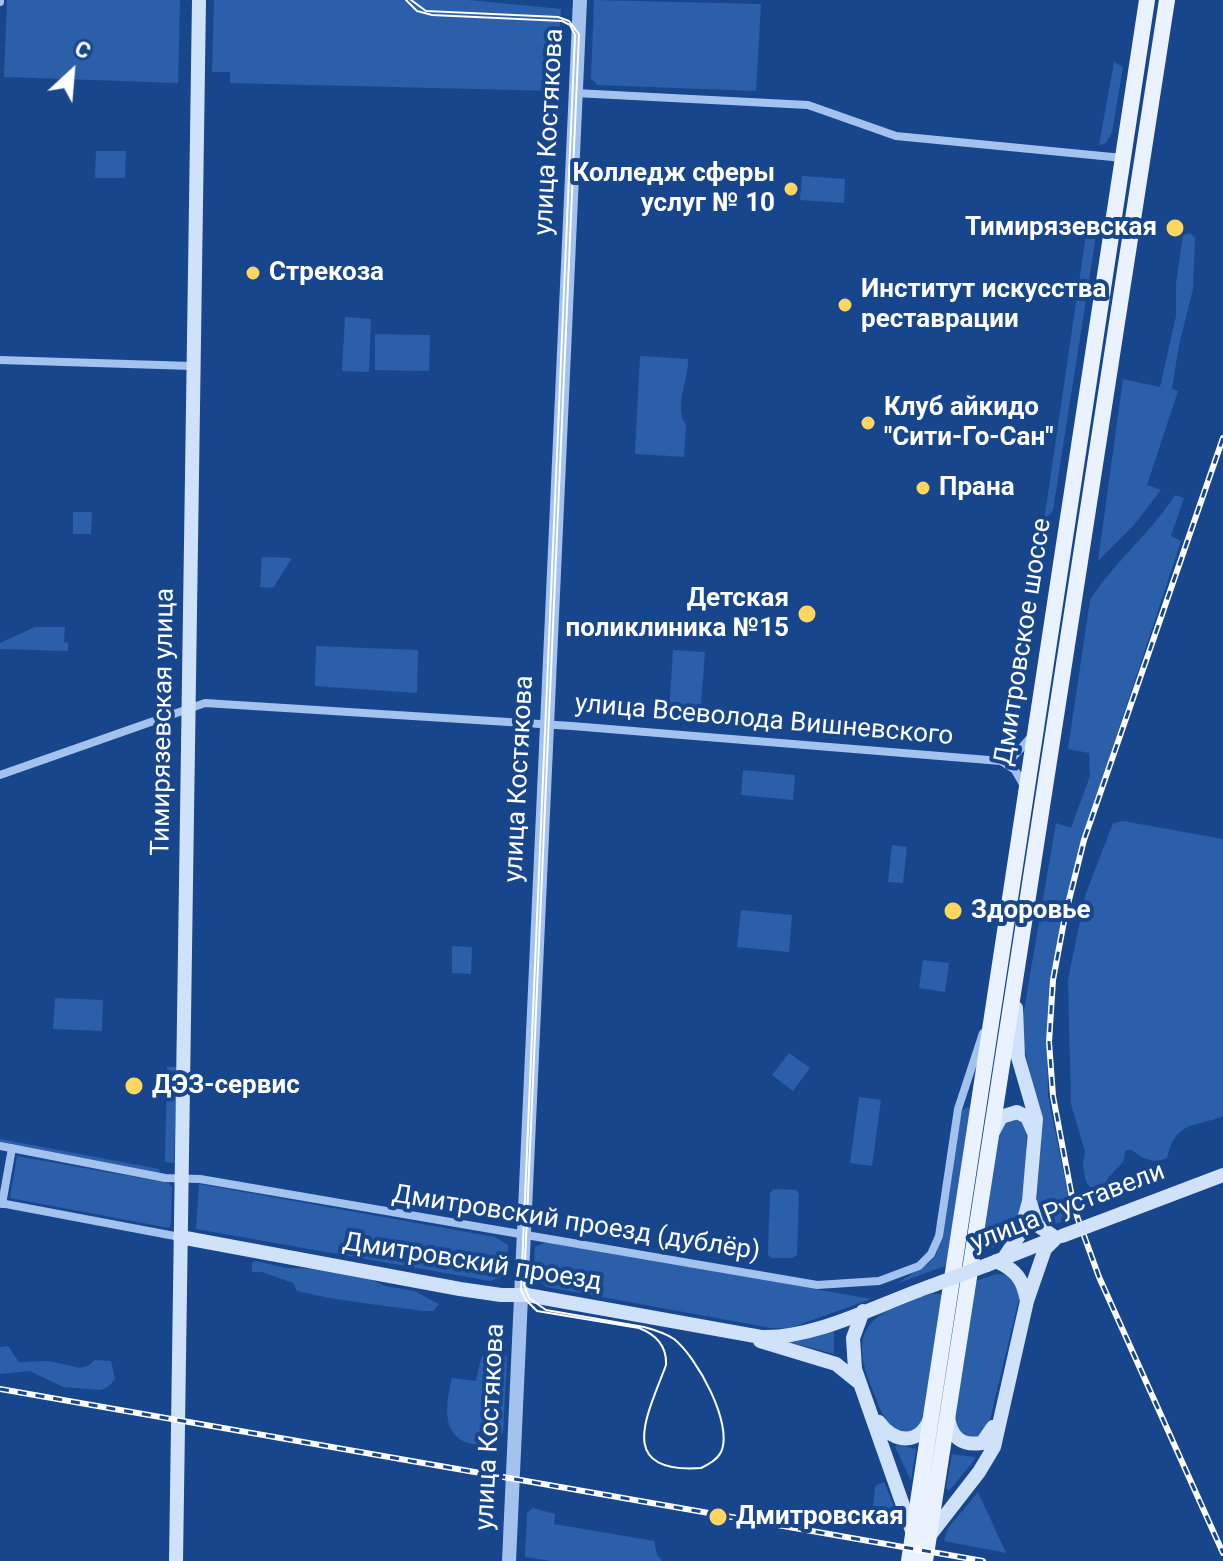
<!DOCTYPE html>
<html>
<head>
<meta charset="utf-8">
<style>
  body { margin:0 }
  #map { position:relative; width:1223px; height:1561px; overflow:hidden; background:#18468c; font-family:Roboto,sans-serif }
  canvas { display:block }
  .north { position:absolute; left:32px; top:32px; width:80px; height:80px; -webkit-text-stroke:6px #18468c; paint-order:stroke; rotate:26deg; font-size:22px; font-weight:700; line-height:32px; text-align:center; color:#fff }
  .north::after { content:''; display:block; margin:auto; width:28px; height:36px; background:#fff; clip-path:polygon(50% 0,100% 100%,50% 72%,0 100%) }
</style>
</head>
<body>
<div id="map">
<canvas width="1223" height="1561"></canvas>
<div class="north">С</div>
</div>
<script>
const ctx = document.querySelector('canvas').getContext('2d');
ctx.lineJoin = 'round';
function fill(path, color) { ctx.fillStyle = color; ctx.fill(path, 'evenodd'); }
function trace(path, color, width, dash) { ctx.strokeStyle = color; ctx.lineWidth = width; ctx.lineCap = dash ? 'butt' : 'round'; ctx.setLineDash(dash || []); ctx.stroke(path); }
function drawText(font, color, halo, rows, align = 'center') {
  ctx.font = font + ' Roboto,sans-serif'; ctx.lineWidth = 8; ctx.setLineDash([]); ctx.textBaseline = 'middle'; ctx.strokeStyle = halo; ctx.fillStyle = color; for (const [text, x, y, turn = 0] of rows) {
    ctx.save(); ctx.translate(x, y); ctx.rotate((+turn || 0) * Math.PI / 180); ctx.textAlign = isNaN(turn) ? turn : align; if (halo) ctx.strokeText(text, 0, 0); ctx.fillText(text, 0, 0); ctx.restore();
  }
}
fill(new Path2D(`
  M 7,0 L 180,0 L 178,83 L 4,77 Z
  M 214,0 L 469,0 L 561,9 L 556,91 L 230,83 L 230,72 L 212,72 Z
  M 594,0 L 761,4 L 756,91 L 597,85 L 591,78 Z
  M 1114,62 L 1123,67 L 1112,132 L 1106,143 L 1099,145 Z
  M 96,151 L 126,151 L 125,178 L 95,178 Z
  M 802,176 L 845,179 L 844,203 L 800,200 Z
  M 1088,221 L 1098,223 L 1053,510 L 1044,521 Z
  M 1190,233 L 1195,238 L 1193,289 L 1179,345 L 1172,389 L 1178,391 L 1147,485 L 1161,490 L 1134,525 L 1098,561 L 1123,379 L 1160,387 L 1176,316 L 1176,284 L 1183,235 Z
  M 345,317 L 371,319 L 369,372 L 342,371 Z
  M 375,334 L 430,335 L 429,371 L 375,370 Z
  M 640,356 L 688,359 C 689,379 673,408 686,425 L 684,457 L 635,454 Z
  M 1175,495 L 1184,498 L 1171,536 L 1181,541 L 1084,834 L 1062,914 L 1052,979 L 1047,1040 L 1048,1096 L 1073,1219 L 1047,1226 L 1041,1222 L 1036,1212 L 1042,1125 L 1022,1037 L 1023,1016 L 1056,823 L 1071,828 L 1090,776 L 1089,753 L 1068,749 L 1090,600 C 1114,562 1151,533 1175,495 Z
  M 73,512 L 92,512 L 91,534 L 73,534 Z
  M 262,557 L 292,558 L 273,588 L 260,587 Z
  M 35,627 L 65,627 L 64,642 L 68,643 L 68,651 L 0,649 L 0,643 Z
  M 316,646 L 418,650 L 417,693 L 315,686 Z
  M 673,650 L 705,652 L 700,716 L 669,714 Z
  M 743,770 L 795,775 L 793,800 L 741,795 Z
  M 1123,821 L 1223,839 L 1223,1116 C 1194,1128 1176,1120 1167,1158 C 1153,1164 1143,1159 1132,1150 L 1126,1150 L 1123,1162 L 1108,1178 L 1103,1195 L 1099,1199 L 1086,1182 L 1083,1165 L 1085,1152 L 1071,1104 L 1068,980 L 1085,896 L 1113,823 Z
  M 892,845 L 907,847 L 903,883 L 888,882 Z
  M 741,910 L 792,915 L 789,952 L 737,947 Z
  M 452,946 L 472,947 L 471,974 L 452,973 Z
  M 923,960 L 949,963 L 945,992 L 919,988 Z
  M 55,998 L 103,1000 L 102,1031 L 53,1029 Z
  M 789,1053 L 810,1068 L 793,1091 L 772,1075 Z
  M 167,1067 L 177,1067 L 174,1163 L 165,1162 Z
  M 859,1097 L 881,1100 L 872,1166 L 850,1163 Z
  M 968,1107 L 970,1109 L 948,1265 L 896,1284 L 929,1263 L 937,1253 L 962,1110 Z
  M 1017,1116 L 1027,1127 C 1025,1158 1029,1209 1012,1235 C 1006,1245 990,1248 979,1253 L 999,1127 L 1002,1121 Z
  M 0,1139 L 159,1169 L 160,1174 L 0,1143 Z
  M 17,1156 L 168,1183 L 172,1187 L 171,1224 L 169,1228 L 10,1198 Z
  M 199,1184 L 495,1237 L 508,1245 L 507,1275 L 490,1281 L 196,1229 Z
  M 773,1189 L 796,1190 L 799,1194 L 797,1255 L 792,1258 L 771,1258 L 768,1254 L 770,1193 Z
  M 549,1241 L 871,1299 L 790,1328 L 771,1328 L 547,1287 C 532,1276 534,1263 535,1247 Z
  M 256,1261 L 286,1268 L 326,1269 L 370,1279 L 385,1286 L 414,1291 L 439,1304 L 433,1311 L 423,1311 C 381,1305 338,1301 297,1291 L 293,1283 L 262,1272 L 252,1272 L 252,1263 Z
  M 996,1274 L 1009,1275 L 1020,1294 L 987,1432 L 973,1441 L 955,1428 L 954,1420 L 974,1282 Z
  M 930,1294 L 943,1294 L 925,1416 L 917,1430 L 900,1433 C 882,1419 879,1406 871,1386 C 846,1322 877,1313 930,1294 Z
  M 834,1328 L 834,1354 L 789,1342 Z
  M 8,1346 L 19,1362 L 49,1361 L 80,1368 L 88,1366 L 95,1360 L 111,1361 L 115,1379 L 109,1386 L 101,1390 L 63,1387 L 30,1371 L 0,1374 L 0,1347 Z
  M 493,1347 L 507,1357 L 503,1433 L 486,1430 L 485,1445 C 441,1445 444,1411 452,1378 L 476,1381 L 481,1358 Z
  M 897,1445 L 916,1449 L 911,1481 L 895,1447 Z
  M 952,1454 L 975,1457 L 975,1459 L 949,1491 L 946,1488 Z
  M 884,1482 L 900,1521 L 879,1517 L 873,1507 L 875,1486 Z
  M 978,1492 L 1006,1553 L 944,1541 L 948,1528 Z
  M 533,1508 L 555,1514 L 554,1524 L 654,1541 L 657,1555 L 662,1561 L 552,1561 L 525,1557 L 527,1513 Z`), '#2b5faa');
trace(new Path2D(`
  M 0,2 L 0,0
  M 575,93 L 808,105 L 896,136 L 1123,158
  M 0,360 L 192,366
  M 1001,761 L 1015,770 L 1024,786
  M 0,775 L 205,703 L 572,726 L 1001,761 L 1014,756 L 1031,737
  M 0,1146 L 165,1178 L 200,1179 L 817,1285 L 879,1281 L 919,1266 L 931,1254 L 939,1236 L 958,1109 L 983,1033
  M 0,1203 L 180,1237
  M 2,1204 L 12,1148`), '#a3c2ee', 8);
trace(new Path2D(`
  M 509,1561 L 580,0`), '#a3c2ee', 14);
trace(new Path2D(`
  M 993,1132 L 1001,1117 L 1017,1112 L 1027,1117 L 1034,1133
  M 1030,1202 L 1037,1225 L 1056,1238
  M 1123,1213 L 1223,1175
  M 180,1237 L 460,1289 L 501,1295 L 527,1295 L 761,1337 C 816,1339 879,1304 931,1286
  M 1004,1258 L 1020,1234 L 1029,1201 L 1036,1119 L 1018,1057 L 1016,1008
  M 996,1261 C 1016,1270 1023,1279 1027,1301
  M 987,1265 L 1050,1240
  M 863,1311 L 853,1338 L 855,1369 L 912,1531
  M 760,1341 L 836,1364 L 857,1381
  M 948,1417 C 951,1438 962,1446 982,1443 L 993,1427
  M 879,1422 C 894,1443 919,1446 930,1419
  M 927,1539 L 979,1472 L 994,1447 L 1027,1301 L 1045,1249 L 1056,1238
  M 176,1561 L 199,0`), '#d0e1fa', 14);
trace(new Path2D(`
  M 909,1561 L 1147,0
  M 925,1561 L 1167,0`), '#eaf2ff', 16);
trace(new Path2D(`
  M 406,0 L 417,11 L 432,15 L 562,21 L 570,25 L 575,35 L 521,1290 L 526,1300 L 537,1311 L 639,1328 C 657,1335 667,1346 666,1365 C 648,1414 614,1474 701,1468 C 709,1464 717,1460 721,1452 C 734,1424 696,1356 674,1339 C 665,1333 655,1330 644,1327 L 546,1310 L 529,1298 L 524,1285 L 579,34 L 569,21 L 558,17 L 426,11 L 411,0`), '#fff', 2);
const rail = new Path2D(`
  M 1223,438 L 1084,840 L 1065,916 L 1053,980 L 1049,1042 L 1053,1096 L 1074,1208 L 1099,1277 L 1223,1553
  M 0,1389 L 983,1561`);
trace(rail, '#fff', 6);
trace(rail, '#18468c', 3, [9]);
trace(new Path2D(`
  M 1062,1236 L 1123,1213
  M 931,1286 L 987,1265`), '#d0e1fa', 14);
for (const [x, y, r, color] of [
  [791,189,8,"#ffd760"],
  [1175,228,10,"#ffd760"],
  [253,273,8,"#ffd760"],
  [845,305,8,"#ffd760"],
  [868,423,8,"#ffd760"],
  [923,488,8,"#ffd760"],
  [807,614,10,"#ffd760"],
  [953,911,10,"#ffd760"],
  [134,1086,10,"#ffd760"],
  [718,1517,10,"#ffd760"]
]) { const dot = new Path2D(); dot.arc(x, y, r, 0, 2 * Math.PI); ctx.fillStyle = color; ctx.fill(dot); trace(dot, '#18468c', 3); }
drawText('26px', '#fff', '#18468c', [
  ["улица Костякова",550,132,-87],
  ["Дмитровское шоссе",1024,642,-81],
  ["улица Всеволода Вишневского",764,721,5],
  ["Тимирязевская улица",164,722,-89],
  ["улица Костякова",520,779,-87],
  ["улица Руставели",1068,1208,-21],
  ["Дмитровский проезд (дублёр)",576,1224,9],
  ["Дмитровский проезд",472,1263,9],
  ["улица Костякова",491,1427,-87]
]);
drawText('bold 26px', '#fff', '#18468c', [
  ["Колледж сферы",775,174,"right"],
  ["услуг № 10",775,204,"right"],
  ["Тимирязевская",1157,228,"right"],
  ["Стрекоза",269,273],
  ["Институт искусства",861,290],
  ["реставрации",861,320],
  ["Клуб айкидо",884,408],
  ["\"Сити-Го-Сан\"",884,438],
  ["Прана",939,488],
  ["Детская",789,599,"right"],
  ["поликлиника №15",789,629,"right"],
  ["Здоровье",971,911],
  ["ДЭЗ-сервис",152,1086],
  ["Дмитровская",736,1517]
], 'left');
</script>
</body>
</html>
